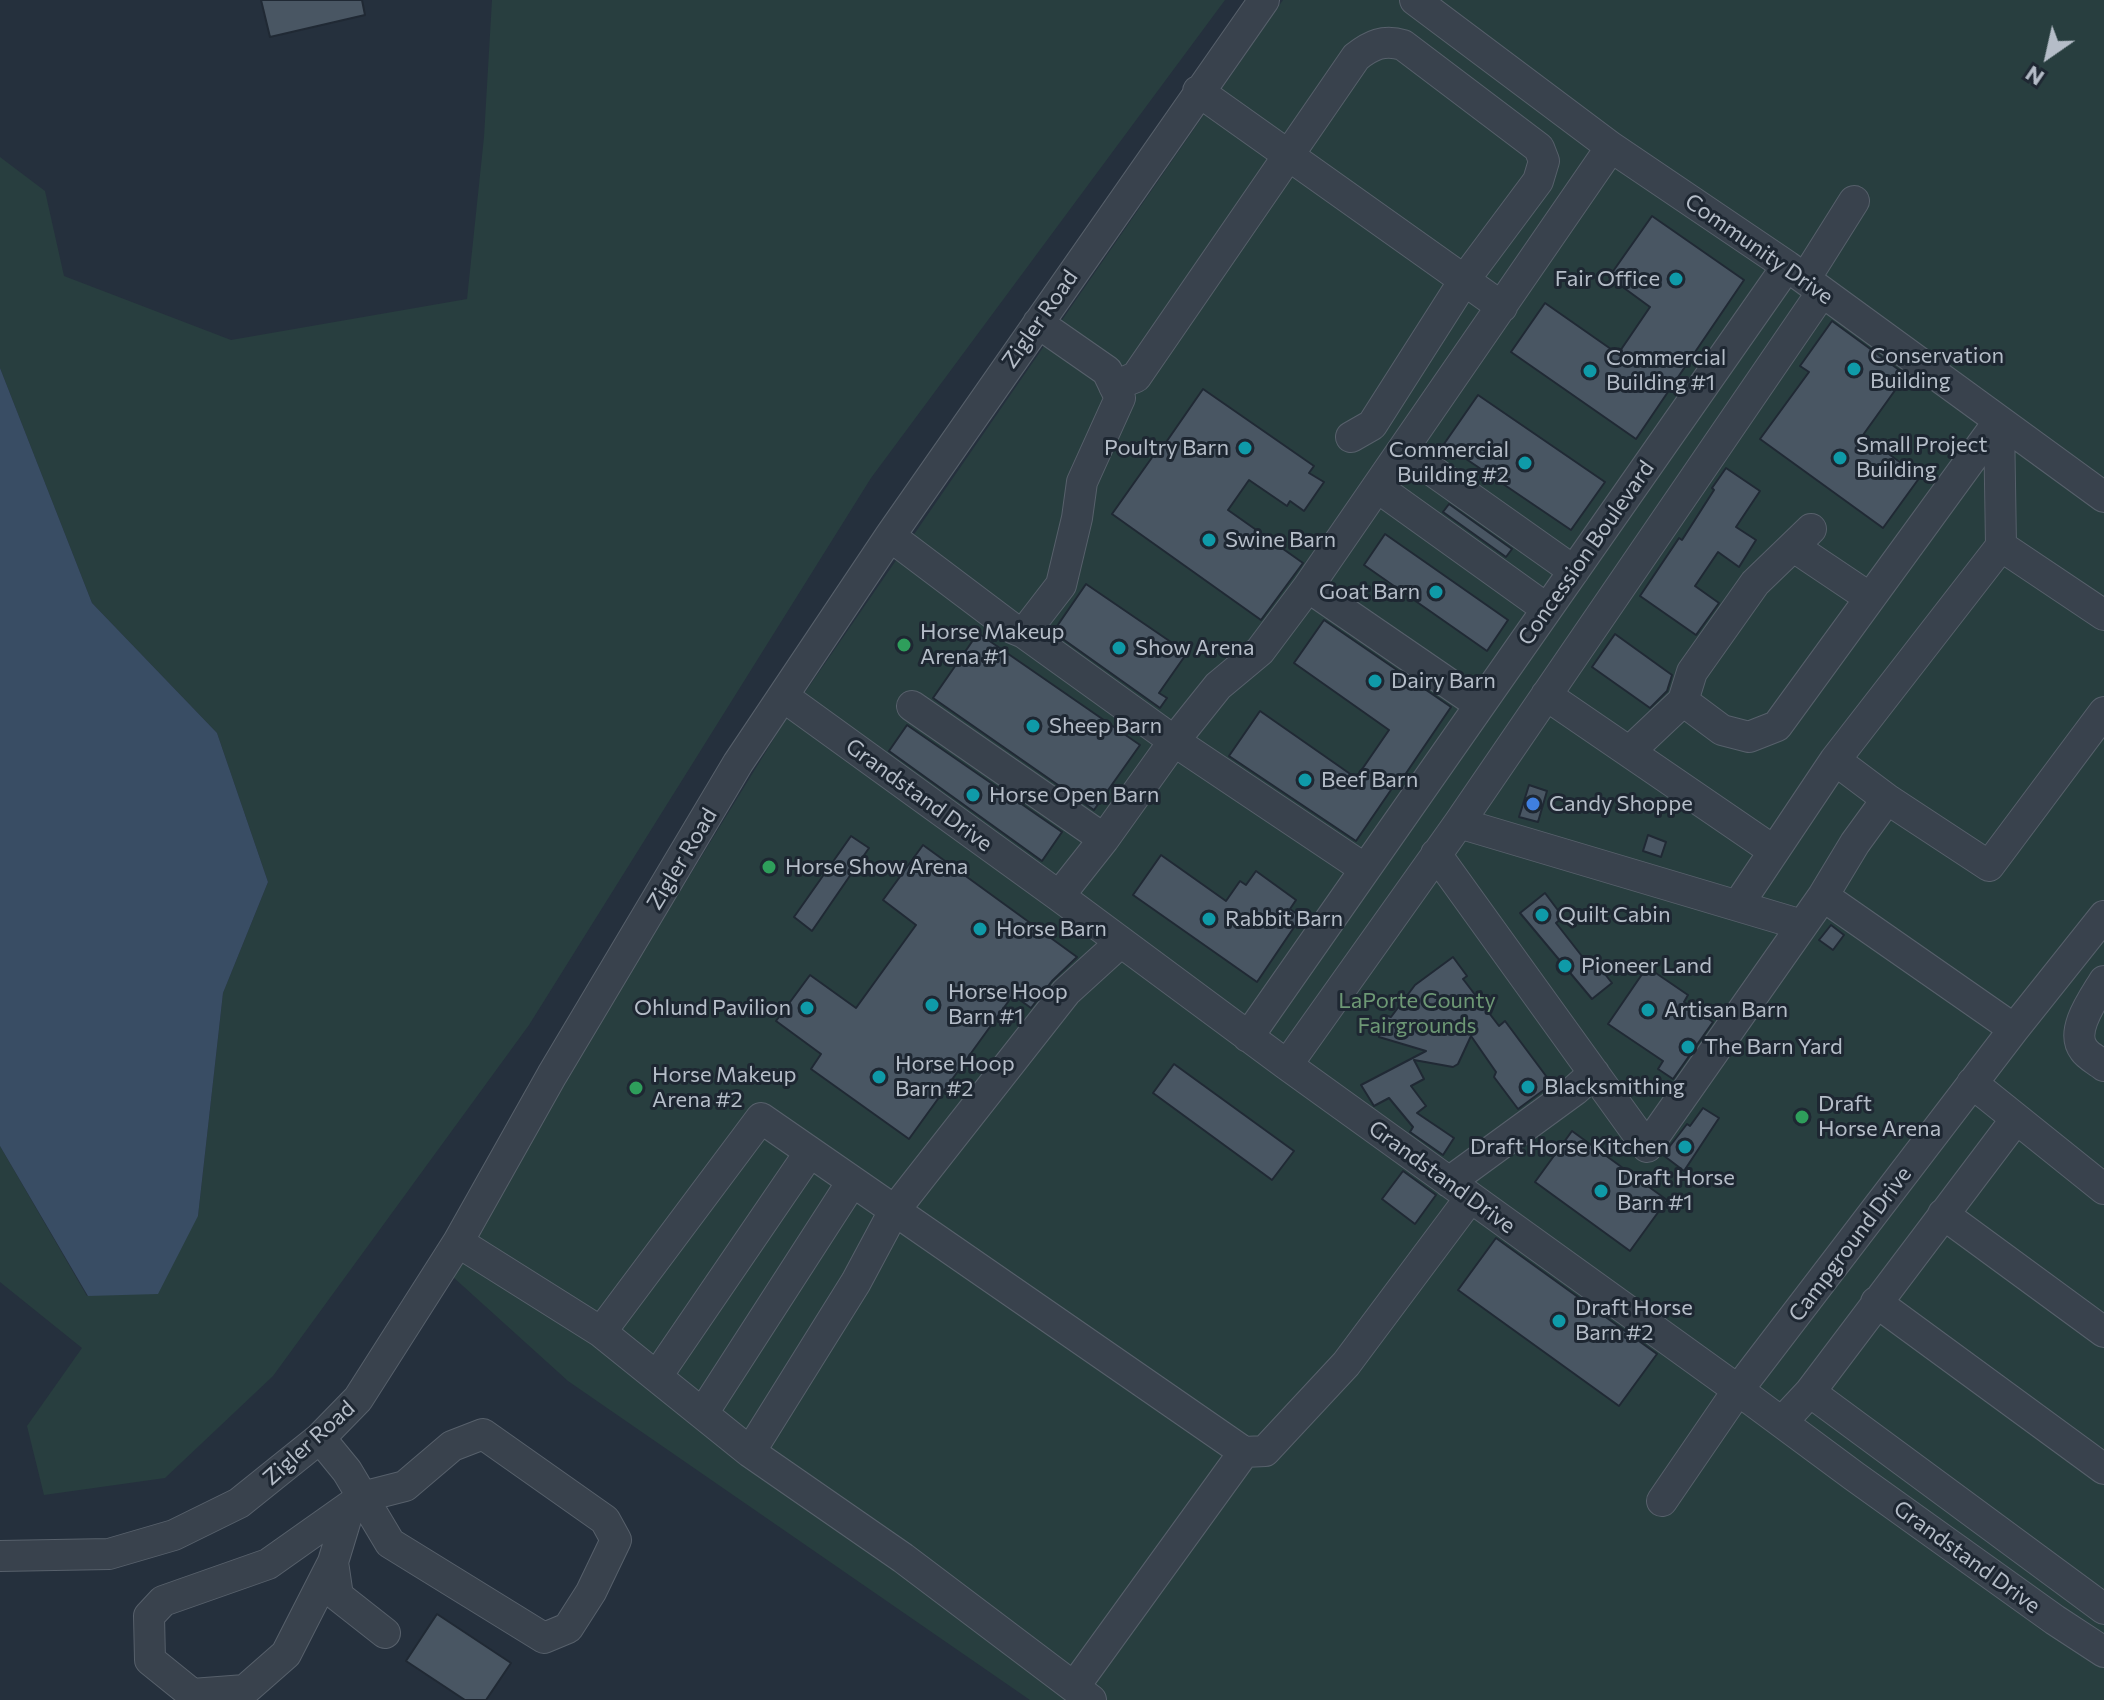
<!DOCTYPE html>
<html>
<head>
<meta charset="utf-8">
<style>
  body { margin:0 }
  #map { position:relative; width:2104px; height:1700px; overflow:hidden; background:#25303d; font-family:Commissioner,sans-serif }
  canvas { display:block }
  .north { position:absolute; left:2008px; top:16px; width:80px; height:80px; -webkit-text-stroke:6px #1e2732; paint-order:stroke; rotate:214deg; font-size:22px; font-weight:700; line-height:32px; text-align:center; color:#b5bdc8 }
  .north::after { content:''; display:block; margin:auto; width:28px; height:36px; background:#b5bdc8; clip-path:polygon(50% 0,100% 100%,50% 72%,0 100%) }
</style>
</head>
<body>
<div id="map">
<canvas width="2104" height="1700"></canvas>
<div class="north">N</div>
</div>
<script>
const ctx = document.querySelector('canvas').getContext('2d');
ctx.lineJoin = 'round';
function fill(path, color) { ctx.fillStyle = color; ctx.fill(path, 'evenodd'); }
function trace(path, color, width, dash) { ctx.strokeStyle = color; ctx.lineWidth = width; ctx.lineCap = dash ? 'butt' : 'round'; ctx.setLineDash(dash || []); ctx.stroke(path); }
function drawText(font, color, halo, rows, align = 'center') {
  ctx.font = font + ' Commissioner,sans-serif'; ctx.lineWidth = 6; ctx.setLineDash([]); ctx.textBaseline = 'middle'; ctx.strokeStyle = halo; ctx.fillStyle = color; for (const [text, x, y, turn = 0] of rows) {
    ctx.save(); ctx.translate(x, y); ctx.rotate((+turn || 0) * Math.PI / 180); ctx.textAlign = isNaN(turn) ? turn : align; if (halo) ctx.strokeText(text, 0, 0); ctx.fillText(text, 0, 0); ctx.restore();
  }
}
fill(new Path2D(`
  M 492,0 L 1225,0 L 871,478 L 529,1025 L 273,1376 L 165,1478 L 44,1495 L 27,1426 L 82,1348 L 0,1282 L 0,1146 L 87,1296 L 198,1216 L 223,993 L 268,882 L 217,733 L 92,603 L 0,368 L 0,157 L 45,191 L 64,276 L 231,340 L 467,299 L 484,137 Z
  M 1283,0 L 2104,0 L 2104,1700 L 1030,1700 L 568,1381 L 453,1277 L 564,1080 L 781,727 Z`), '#283e3f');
fill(new Path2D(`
  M 0,368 L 92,603 L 217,733 L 268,882 L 223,993 L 198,1216 L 158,1294 L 88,1296 L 0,1146 Z`), '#394d64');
const building = new Path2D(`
  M 261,0 L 362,0 L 365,15 L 270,37 Z
  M 1652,216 L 1744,280 L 1636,439 L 1511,352 L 1545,303 L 1618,354 L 1650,307 L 1609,277 Z
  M 1832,321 L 1906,375 L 1863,435 L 1920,477 L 1883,528 L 1760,439 L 1809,372 L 1800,366 Z
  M 1203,389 L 1314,466 L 1309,473 L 1324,482 L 1304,511 L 1290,501 L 1287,506 L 1249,480 L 1228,510 L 1303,563 L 1261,620 L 1112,514 L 1158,449 L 1160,451 Z
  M 1478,395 L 1605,482 L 1571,530 L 1444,444 Z
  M 1726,468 L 1760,491 L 1736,527 L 1756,540 L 1739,567 L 1718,552 L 1695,586 L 1719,603 L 1696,635 L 1640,596 L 1679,538 L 1682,540 L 1714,490 L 1712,488 Z
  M 1449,504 L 1512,549 L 1506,557 L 1443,512 Z
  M 1385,534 L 1508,620 L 1487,651 L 1364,565 Z
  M 1086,584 L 1187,653 L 1159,693 L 1167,698 L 1160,708 L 1053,632 Z
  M 1324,620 L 1451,707 L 1396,788 L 1393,787 L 1356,841 L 1229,756 L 1260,711 L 1356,778 L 1389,730 L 1294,663 Z
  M 978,633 L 1140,745 L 1094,810 L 933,698 Z
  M 1615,634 L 1672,675 L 1667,691 L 1650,708 L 1592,667 Z
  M 907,725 L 1062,832 L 1042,861 L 889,751 Z
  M 1529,785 L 1547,791 L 1538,822 L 1519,817 Z
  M 1648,835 L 1666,842 L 1661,857 L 1643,851 Z
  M 851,836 L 869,848 L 812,931 L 794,917 Z
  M 923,845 L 1077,957 L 1052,981 L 1031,1008 L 1013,995 L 909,1139 L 811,1069 L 821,1054 L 776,1021 L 810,975 L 856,1008 L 916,925 L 883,900 Z
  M 1161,855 L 1226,901 L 1240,881 L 1246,885 L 1256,871 L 1296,900 L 1290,909 L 1301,917 L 1257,982 L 1133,895 Z
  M 1545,893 L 1563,917 L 1556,923 L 1592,969 L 1597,964 L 1612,983 L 1592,999 L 1520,913 Z
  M 1831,925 L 1844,935 L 1833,950 L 1819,940 Z
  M 1453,957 L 1467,976 L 1463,979 L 1499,1026 L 1505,1021 L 1552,1084 L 1518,1109 L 1494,1077 L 1496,1072 L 1471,1036 L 1458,1064 L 1453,1067 L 1414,1060 L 1424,1079 L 1411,1086 L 1426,1106 L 1417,1113 L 1454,1138 L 1443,1155 L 1410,1132 L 1413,1127 L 1389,1098 L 1374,1106 L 1361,1085 L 1426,1051 L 1379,1037 L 1385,1015 L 1391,1017 L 1415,985 Z
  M 1647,967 L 1688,995 L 1684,1002 L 1713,1022 L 1673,1079 L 1658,1069 L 1663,1061 L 1608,1024 Z
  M 1174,1064 L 1294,1151 L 1272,1180 L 1153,1093 Z
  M 1703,1108 L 1719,1118 L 1684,1171 L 1663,1155 L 1687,1124 L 1690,1126 Z
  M 1572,1131 L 1667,1200 L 1630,1251 L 1535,1182 Z
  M 1403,1171 L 1436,1195 L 1415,1224 L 1382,1199 Z
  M 1496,1238 L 1657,1354 L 1619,1406 L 1458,1290 Z
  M 437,1614 L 511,1663 L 486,1700 L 465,1700 L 406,1661 Z`);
fill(building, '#495663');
trace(building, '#202934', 2);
const minor = new Path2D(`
  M 1415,0 L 1611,147 L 1787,266 L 2104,497
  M 1198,91 L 1502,307
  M 1805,279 L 1854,201
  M 1114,386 L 1136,377 L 1356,57 C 1371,45 1384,39 1403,45 L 1539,148 L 1544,161 L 1538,181 L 1465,279 L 1372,425 L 1351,437
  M 1403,450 L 1574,571
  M 1377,487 L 1547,609
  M 890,536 L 1012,628 L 1024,633 L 1061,585 L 1077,518 L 1082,482 L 1120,398 L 1107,371 L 1038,323
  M 1794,547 L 1870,598
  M 1308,587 L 1480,705
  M 1024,633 L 1174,741 L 1365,869
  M 1546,695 L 1774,851
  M 784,697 L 1059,896 L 1287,1065 L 1738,1390 L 1854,1476 L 2055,1620 L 2104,1652
  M 1683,701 L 1692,672 L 1755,583 L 1811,529
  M 912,706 L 1104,839
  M 1630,751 L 1683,701 L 1722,730 L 1749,737 L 1777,726 L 1999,421 L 2001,546
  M 1835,760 L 2001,546 L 2104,615
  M 1887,799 L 1989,866 L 2104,712
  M 1459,823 L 1802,925
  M 1436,854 L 1647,1147 L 1823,896 L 1855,843 L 1887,799 L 1835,760 L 1738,905
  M 1059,896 L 1104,839 L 1174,741 L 1218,686 L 1260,651 L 1308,587 L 1611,147
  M 1823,896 L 2014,1029
  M 2104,981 C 2094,998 2069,1031 2084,1050 C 2088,1056 2098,1061 2104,1066
  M 1248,1037 L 1787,266
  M 1287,1065 L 1459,823 L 1822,292
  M 1972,1083 L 2104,1189
  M 1449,1182 L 1575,1090 L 1594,1073
  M 1943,1214 L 2104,1332
  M 458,1242 L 601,1332 L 750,1452 L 903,1558 L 1091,1700
  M 1876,1302 L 2104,1469
  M 601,1332 L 761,1118 L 1244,1452
  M 657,1376 L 810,1152
  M 1810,1392 L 2104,1609
  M 703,1413 L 852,1182
  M 1782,1422 L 1810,1392 L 2016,1119
  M 320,1438 L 347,1471 L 390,1543 L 544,1638 L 568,1628 L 591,1592 L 616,1540 L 605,1520 L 483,1434 L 452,1446 L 405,1486 L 362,1497 L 350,1506 L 333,1562 L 338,1596 L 385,1633
  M 750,1452 L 856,1282 L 894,1211 L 1066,992 L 1121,942
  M 1662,1501 L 1738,1390 L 2014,1029 L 2104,916
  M 0,1556 L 109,1554 L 174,1535 L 239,1503 L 320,1438 L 358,1399 L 458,1242 L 552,1075 L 738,763 L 890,536 L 1264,0
  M 333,1562 L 286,1654 L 245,1690 L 192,1694 L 150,1660 L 149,1616 L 163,1601 L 268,1564 L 350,1506
  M 1074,1687 L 1244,1452 L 1265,1451 L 1346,1364 L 1470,1198`);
trace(minor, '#57606b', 32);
trace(minor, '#39424d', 30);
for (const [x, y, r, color] of [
  [1676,279,8,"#0f9aa8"],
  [1854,369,8,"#0f9aa8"],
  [1590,371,8,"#0f9aa8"],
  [1245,448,8,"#0f9aa8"],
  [1840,458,8,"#0f9aa8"],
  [1525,463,8,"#0f9aa8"],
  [1209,540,8,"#0f9aa8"],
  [1436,592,8,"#0f9aa8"],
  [904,645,8,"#2e9e5b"],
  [1119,648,8,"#0f9aa8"],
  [1375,681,8,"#0f9aa8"],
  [1033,726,8,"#0f9aa8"],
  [1305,780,8,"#0f9aa8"],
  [973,795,8,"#0f9aa8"],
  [1533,804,8,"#3f7fe0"],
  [769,867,8,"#2e9e5b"],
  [1542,915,8,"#0f9aa8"],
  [1209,919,8,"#0f9aa8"],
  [980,929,8,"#0f9aa8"],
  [1565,966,8,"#0f9aa8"],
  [932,1005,8,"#0f9aa8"],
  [807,1008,8,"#0f9aa8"],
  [1648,1010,8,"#0f9aa8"],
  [1688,1047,8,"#0f9aa8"],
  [879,1077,8,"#0f9aa8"],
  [1528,1087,8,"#0f9aa8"],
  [636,1088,8,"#2e9e5b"],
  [1802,1117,8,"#2e9e5b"],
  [1685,1147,8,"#0f9aa8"],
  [1601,1191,8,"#0f9aa8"],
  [1559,1321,8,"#0f9aa8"]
]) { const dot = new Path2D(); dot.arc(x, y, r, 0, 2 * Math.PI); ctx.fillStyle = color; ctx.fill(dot); trace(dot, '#1e2732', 3); }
drawText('22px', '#b5bdc8', '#1e2732', [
  ["Community Drive",1759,249,35],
  ["Zigler Road",1040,319,-55],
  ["Concession Boulevard",1586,553,-55],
  ["Grandstand Drive",919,795,36],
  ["Zigler Road",682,859,-59],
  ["Grandstand Drive",1442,1177,36],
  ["Campground Drive",1850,1244,-53],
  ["Zigler Road",309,1443,-42],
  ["Grandstand Drive",1967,1557,36]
]);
drawText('22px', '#b5bdc8', '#1e2732', [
  ["Fair Office",1660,279,"right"],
  ["Conservation",1870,356],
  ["Building",1870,381],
  ["Commercial",1606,358],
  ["Building #1",1606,383],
  ["Small Project",1856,445],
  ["Building",1856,470],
  ["Poultry Barn",1229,448,"right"],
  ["Commercial",1509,450,"right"],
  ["Building #2",1509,475,"right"],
  ["Swine Barn",1225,540],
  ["Goat Barn",1420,592,"right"],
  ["Horse Makeup",920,632],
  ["Arena #1",920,657],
  ["Show Arena",1135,648],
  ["Dairy Barn",1391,681],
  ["Sheep Barn",1049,726],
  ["Beef Barn",1321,780],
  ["Horse Open Barn",989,795],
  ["Candy Shoppe",1549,804],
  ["Horse Show Arena",785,867],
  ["Quilt Cabin",1558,915],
  ["Rabbit Barn",1225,919],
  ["Horse Barn",996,929],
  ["Pioneer Land",1581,966],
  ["Horse Hoop",948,992],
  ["Barn #1",948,1017],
  ["Ohlund Pavilion",791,1008,"right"],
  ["Artisan Barn",1664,1010],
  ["The Barn Yard",1704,1047],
  ["Horse Hoop",895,1064],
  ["Barn #2",895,1089],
  ["Horse Makeup",652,1075],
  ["Arena #2",652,1100],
  ["Blacksmithing",1544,1087],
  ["Draft",1818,1104],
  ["Horse Arena",1818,1129],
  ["Draft Horse Kitchen",1669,1147,"right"],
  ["Draft Horse",1617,1178],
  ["Barn #1",1617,1203],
  ["Draft Horse",1575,1308],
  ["Barn #2",1575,1333]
], 'left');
drawText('22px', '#6d9875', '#1e2732', [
  ["LaPorte County",1417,1001],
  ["Fairgrounds",1417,1026]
]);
</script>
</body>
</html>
